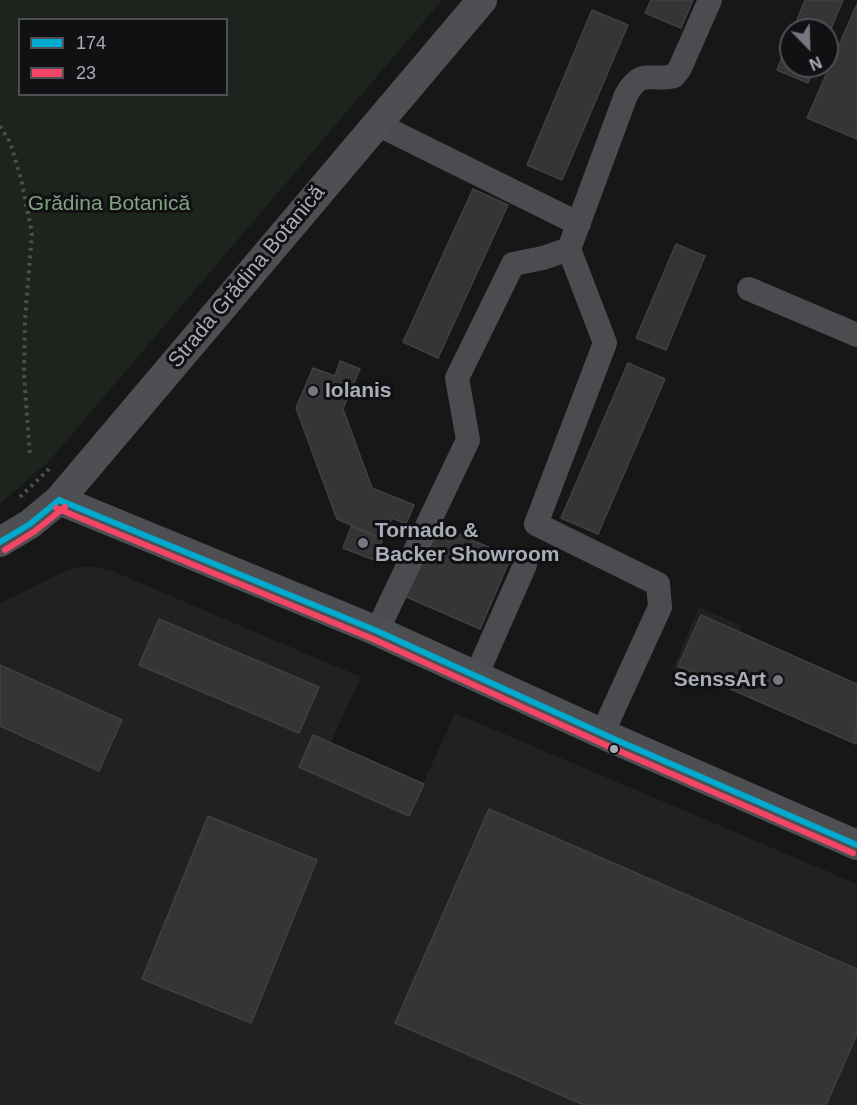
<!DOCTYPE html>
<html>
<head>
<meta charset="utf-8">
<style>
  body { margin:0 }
  #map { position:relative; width:857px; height:1105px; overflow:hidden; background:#171717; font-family:Helvetica,sans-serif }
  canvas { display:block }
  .legend { position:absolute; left:18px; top:18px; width:210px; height:78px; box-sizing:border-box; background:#111113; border:2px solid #4d4f55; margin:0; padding:8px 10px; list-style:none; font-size:18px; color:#a8adb8 }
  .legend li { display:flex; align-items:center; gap:12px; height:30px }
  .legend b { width:30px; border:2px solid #4d4f55 }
  .north { position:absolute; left:779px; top:18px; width:60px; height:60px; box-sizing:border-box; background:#111113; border:2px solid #4d4f55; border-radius:50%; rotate:157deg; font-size:16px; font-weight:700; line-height:24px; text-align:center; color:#a8adb8 }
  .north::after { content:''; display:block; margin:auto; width:21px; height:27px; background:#757880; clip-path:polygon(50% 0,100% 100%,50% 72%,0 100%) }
</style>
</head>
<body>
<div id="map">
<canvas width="857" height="1105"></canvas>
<ul class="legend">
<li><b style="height:8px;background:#00a9ce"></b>174</li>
<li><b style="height:8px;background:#f34667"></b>23</li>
</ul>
<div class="north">N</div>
</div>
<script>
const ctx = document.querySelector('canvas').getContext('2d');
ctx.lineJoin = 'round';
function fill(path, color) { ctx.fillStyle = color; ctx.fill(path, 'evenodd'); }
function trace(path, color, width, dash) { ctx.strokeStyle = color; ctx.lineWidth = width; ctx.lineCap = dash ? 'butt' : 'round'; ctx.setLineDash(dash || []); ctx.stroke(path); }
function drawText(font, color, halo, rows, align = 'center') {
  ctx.font = font + ' Helvetica,sans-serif'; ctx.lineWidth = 6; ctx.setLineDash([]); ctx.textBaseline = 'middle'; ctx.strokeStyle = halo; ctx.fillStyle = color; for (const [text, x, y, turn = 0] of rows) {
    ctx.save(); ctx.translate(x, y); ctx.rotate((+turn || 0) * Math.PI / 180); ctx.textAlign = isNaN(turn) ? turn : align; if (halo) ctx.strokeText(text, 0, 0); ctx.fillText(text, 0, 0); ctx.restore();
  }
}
fill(new Path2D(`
  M 89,566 L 110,570 L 361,677 L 331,742 L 423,784 L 455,713 L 857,884 L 857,1105 L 0,1105 L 0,603 L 67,570 Z
  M 699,607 L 742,626 L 715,687 L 673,668 Z`), '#212123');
fill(new Path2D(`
  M 0,0 L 442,0 L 50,460 L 0,504 ZM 20,20 L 226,20 L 226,94 L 20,94 Z`), '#1d241e');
const building = new Path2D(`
  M 651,0 L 693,0 L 681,28 L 645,13 Z
  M 805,0 L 843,0 L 827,38 L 827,30 L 793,30 Z
  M 857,4 L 857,139 L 807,118 Z
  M 592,10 L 628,25 L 562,180 L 527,165 Z
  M 791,35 L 791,66 L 816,66 L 808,83 L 777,70 Z
  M 473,189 L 508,205 L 438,358 L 403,342 Z
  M 676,244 L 705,256 L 666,350 L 636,338 Z
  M 340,361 L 360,369 L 343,409 L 372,488 L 414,505 L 406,524 L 392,518 L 383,539 L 337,519 L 296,408 L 313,368 L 335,376 Z
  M 628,363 L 665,379 L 598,534 L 561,518 Z
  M 433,523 L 511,557 L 480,629 L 402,595 Z
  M 351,527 L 383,539 L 374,560 L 343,548 Z
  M 701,615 L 857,684 L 856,744 L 678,666 Z
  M 159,619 L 319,687 L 299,733 L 139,665 Z
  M 0,665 L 122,720 L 99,771 L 0,726 Z
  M 313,735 L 424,784 L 409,816 L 299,767 Z
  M 489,809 L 857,969 L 857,1034 L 826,1105 L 584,1105 L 395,1023 Z
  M 208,816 L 317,860 L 251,1023 L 142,979 Z`);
fill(building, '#353536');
trace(building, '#3f4043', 1.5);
trace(new Path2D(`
  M 0,126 L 10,142 L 21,179 L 32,233 L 25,319 L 24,373 L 30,457
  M 20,497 L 49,469`), '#4d4e52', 4, [3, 4.5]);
trace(new Path2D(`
  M 377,124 L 579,224
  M 569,249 L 605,343 L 536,524 L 658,584 L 660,607 L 602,734
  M 749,289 L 857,335
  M 377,631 L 468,440 L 457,378 L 513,264 L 543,258 L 569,249 L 626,95 C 642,67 650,82 674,76 L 680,68 L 710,0
  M 476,676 L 525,565`), '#4b4c50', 24);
trace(new Path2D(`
  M 59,500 L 377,631 L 614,739 L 857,845
  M 0,542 L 30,524 L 59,500 L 482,0`), '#4d4f52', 30);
trace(new Path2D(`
  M 59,500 L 377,631 L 614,739 L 857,845
  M 0,542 L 30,524 L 59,500`), '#00a9ce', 6);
trace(new Path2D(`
  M 56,508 L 373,639 L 610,747 L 853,853
  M 5,550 L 35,531 L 65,507`), '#f34667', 6);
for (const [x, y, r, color] of [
  [313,391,6,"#757880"],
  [363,543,6,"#757880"],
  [778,680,6,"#757880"],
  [614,749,5,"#a8adb8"]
]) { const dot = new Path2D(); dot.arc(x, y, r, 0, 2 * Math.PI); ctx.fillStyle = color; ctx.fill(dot); trace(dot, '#111113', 2); }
drawText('21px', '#7fa381', '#111113', [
  ["Grădina Botanică",109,204]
]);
drawText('21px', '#a8adb8', '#111113', [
  ["Strada Grădina Botanică",247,277,-50]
]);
drawText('bold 21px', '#a8adb8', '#111113', [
  ["Iolanis",325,391],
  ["Tornado &",375,531],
  ["Backer Showroom",375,555],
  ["SenssArt",766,680,"right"]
], 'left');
</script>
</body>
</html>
